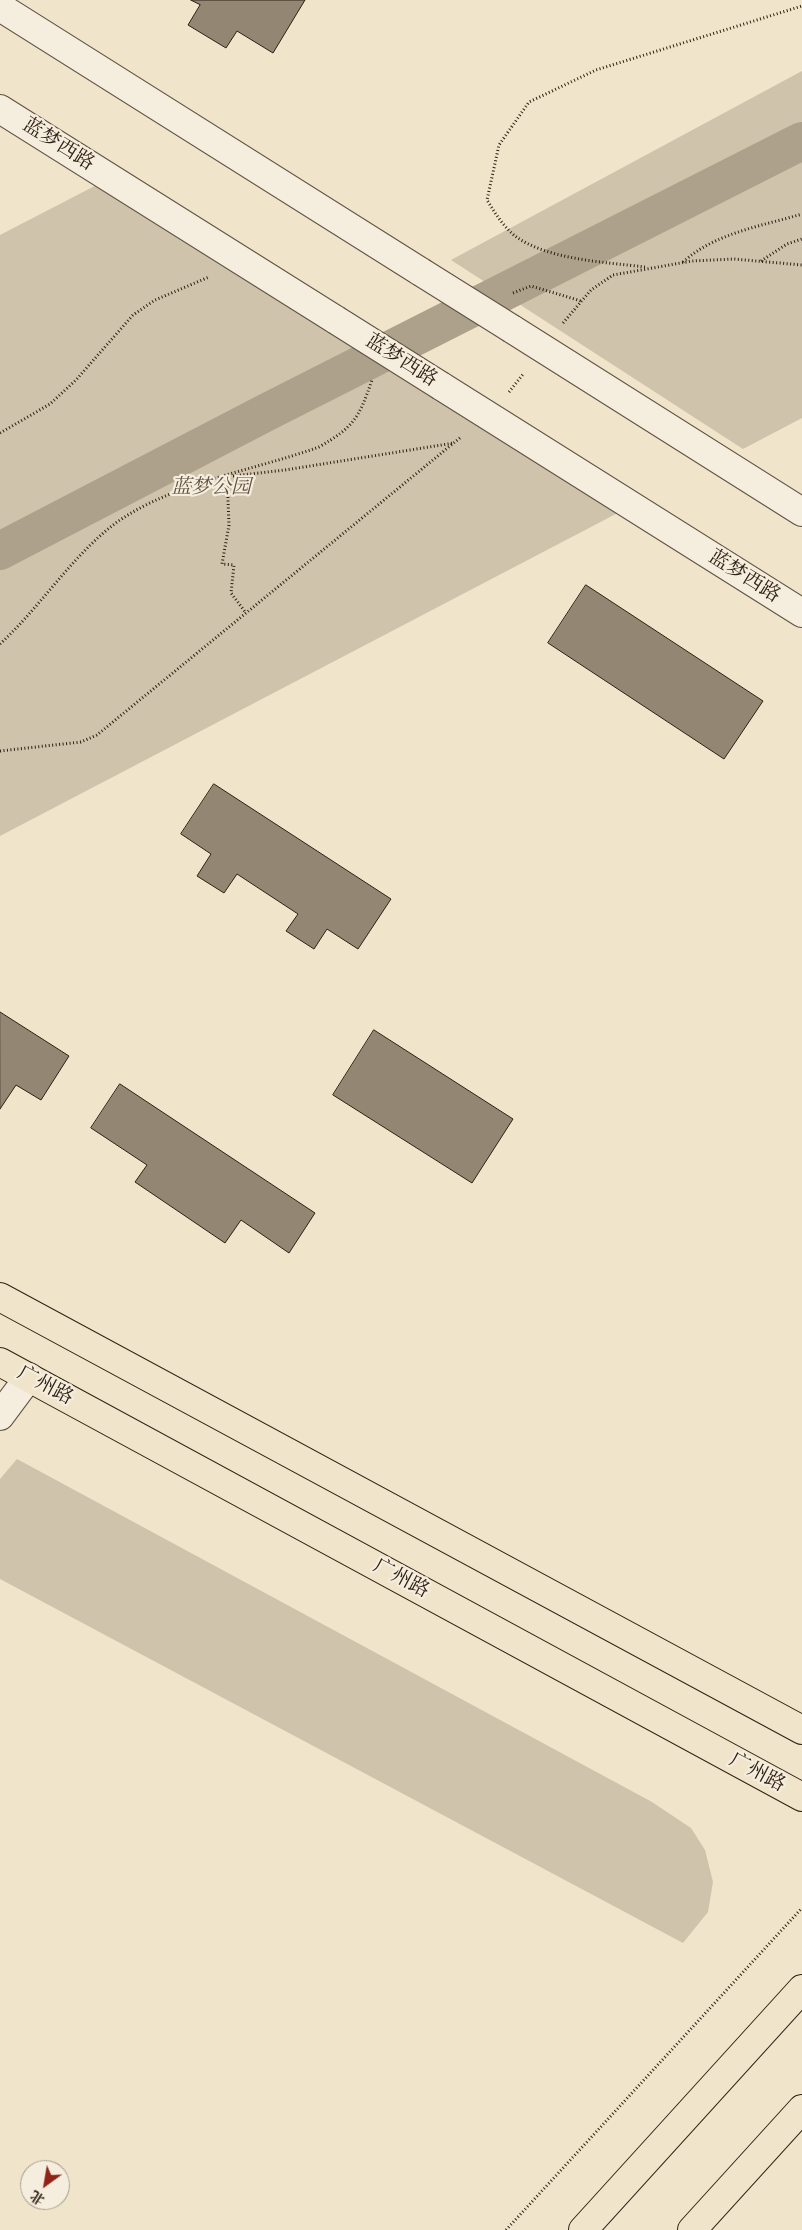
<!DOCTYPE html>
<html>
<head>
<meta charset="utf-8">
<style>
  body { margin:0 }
  #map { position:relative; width:802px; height:2230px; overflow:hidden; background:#f0e4ca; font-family:"Libre Bodoni","Noto Serif SC",serif }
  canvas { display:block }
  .north { position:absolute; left:20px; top:2160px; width:50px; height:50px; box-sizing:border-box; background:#f5eddd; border:1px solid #a69b8d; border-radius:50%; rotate:212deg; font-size:14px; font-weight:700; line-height:20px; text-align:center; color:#2f2014 }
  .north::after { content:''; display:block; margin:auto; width:18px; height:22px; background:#8f2418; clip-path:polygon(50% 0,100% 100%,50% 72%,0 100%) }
</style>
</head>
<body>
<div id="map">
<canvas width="802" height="2230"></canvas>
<div class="north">北</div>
</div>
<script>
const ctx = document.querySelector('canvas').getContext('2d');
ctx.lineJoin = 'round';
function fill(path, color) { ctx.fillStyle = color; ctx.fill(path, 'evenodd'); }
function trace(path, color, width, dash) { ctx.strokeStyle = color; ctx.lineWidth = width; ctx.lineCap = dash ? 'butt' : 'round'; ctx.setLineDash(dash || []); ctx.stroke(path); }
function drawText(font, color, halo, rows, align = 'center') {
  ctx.font = font + ' "Libre Bodoni","Noto Serif SC",serif'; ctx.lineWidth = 4.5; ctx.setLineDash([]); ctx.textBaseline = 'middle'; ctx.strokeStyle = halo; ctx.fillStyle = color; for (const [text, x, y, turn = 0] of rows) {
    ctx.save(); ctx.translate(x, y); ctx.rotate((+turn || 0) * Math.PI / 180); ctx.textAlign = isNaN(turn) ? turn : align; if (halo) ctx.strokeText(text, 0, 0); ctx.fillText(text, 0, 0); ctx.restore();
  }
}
fill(new Path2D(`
  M 802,71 L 802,418 L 743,449 L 451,260 Z
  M 114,176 L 633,505 L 0,836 L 0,235 Z
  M 17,1459 L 652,1802 L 691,1828 L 705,1850 L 713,1882 L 708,1912 L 683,1943 L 0,1579 L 0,1479 Z`), '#cfc3ab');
trace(new Path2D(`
  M 0,551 L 267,412 L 802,141`), '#aea18c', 38);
const building = new Path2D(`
  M 191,0 L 305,0 L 273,53 L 237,31 L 226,48 L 188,25 L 200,5 Z
  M 586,585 L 763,701 L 724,759 L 548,643 Z
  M 214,784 L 391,899 L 358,949 L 327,929 L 314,949 L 286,931 L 298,914 L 237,874 L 224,893 L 197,876 L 211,854 L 181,834 Z
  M 0,1012 L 69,1056 L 41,1100 L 16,1085 L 0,1109 Z
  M 374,1030 L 513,1119 L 472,1183 L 333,1095 Z
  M 120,1084 L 315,1213 L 289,1253 L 241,1220 L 225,1243 L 135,1182 L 147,1165 L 91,1128 Z`);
fill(building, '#938673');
trace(building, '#2f2014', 1);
const minor = new Path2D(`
  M 0,7 L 421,272
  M 0,109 L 336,320
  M 512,329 L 802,512
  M 441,386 L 802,613
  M 0,1416 L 29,1377`);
const major = new Path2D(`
  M 0,1297 L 802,1730
  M 0,1362 L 802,1797`);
const highway = new Path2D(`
  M 583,2230 L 802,1989
  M 692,2230 L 802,2109`);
trace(minor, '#5f5142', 30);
trace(major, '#2f2014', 30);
trace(highway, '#2f2014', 30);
trace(new Path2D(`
  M 761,261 L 787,244 L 802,239
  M 683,262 C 715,233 762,226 802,214
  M 645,267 C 605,262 548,260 515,236 C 503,226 495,213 487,200 L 499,145 L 529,102 L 596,70 L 802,6
  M 513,293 L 531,286 L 581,301
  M 563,323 L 591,290 L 613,275 L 692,261 L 734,259 L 802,265
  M 509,392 L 524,373
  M 0,433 L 50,404 L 76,380 L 133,315 L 155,300 L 209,277
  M 227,476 L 229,525 L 222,564 L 234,565 L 231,593 L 246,613
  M 233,476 L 285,470 L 454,443
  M 0,644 C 36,611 64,568 101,535 C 156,485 250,472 319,447 C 354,427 359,418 372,380
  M 0,751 L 81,742 L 97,735 L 461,437
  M 506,2230 L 802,1908`), '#2f2014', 3, [1, 2.5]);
trace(minor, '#f5eddd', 28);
trace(major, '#f0e4ca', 28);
trace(highway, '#f0e4ca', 28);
const minorBridge = new Path2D(`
  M 421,272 L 512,329
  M 336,320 L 441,386`);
trace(minorBridge, '#5f5142', 30, []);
trace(minorBridge, '#f5eddd', 28);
drawText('20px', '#2f2014', '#f5eddd', [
  ["蓝梦西路",58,145,32],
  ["蓝梦西路",401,361,32],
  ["蓝梦西路",744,577,32],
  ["广州路",45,1386,28],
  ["广州路",401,1579,28],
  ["广州路",757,1773,28]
]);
drawText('italic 20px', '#5f5141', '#f5eddd', [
  ["蓝梦公园",211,488]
]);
</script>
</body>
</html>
